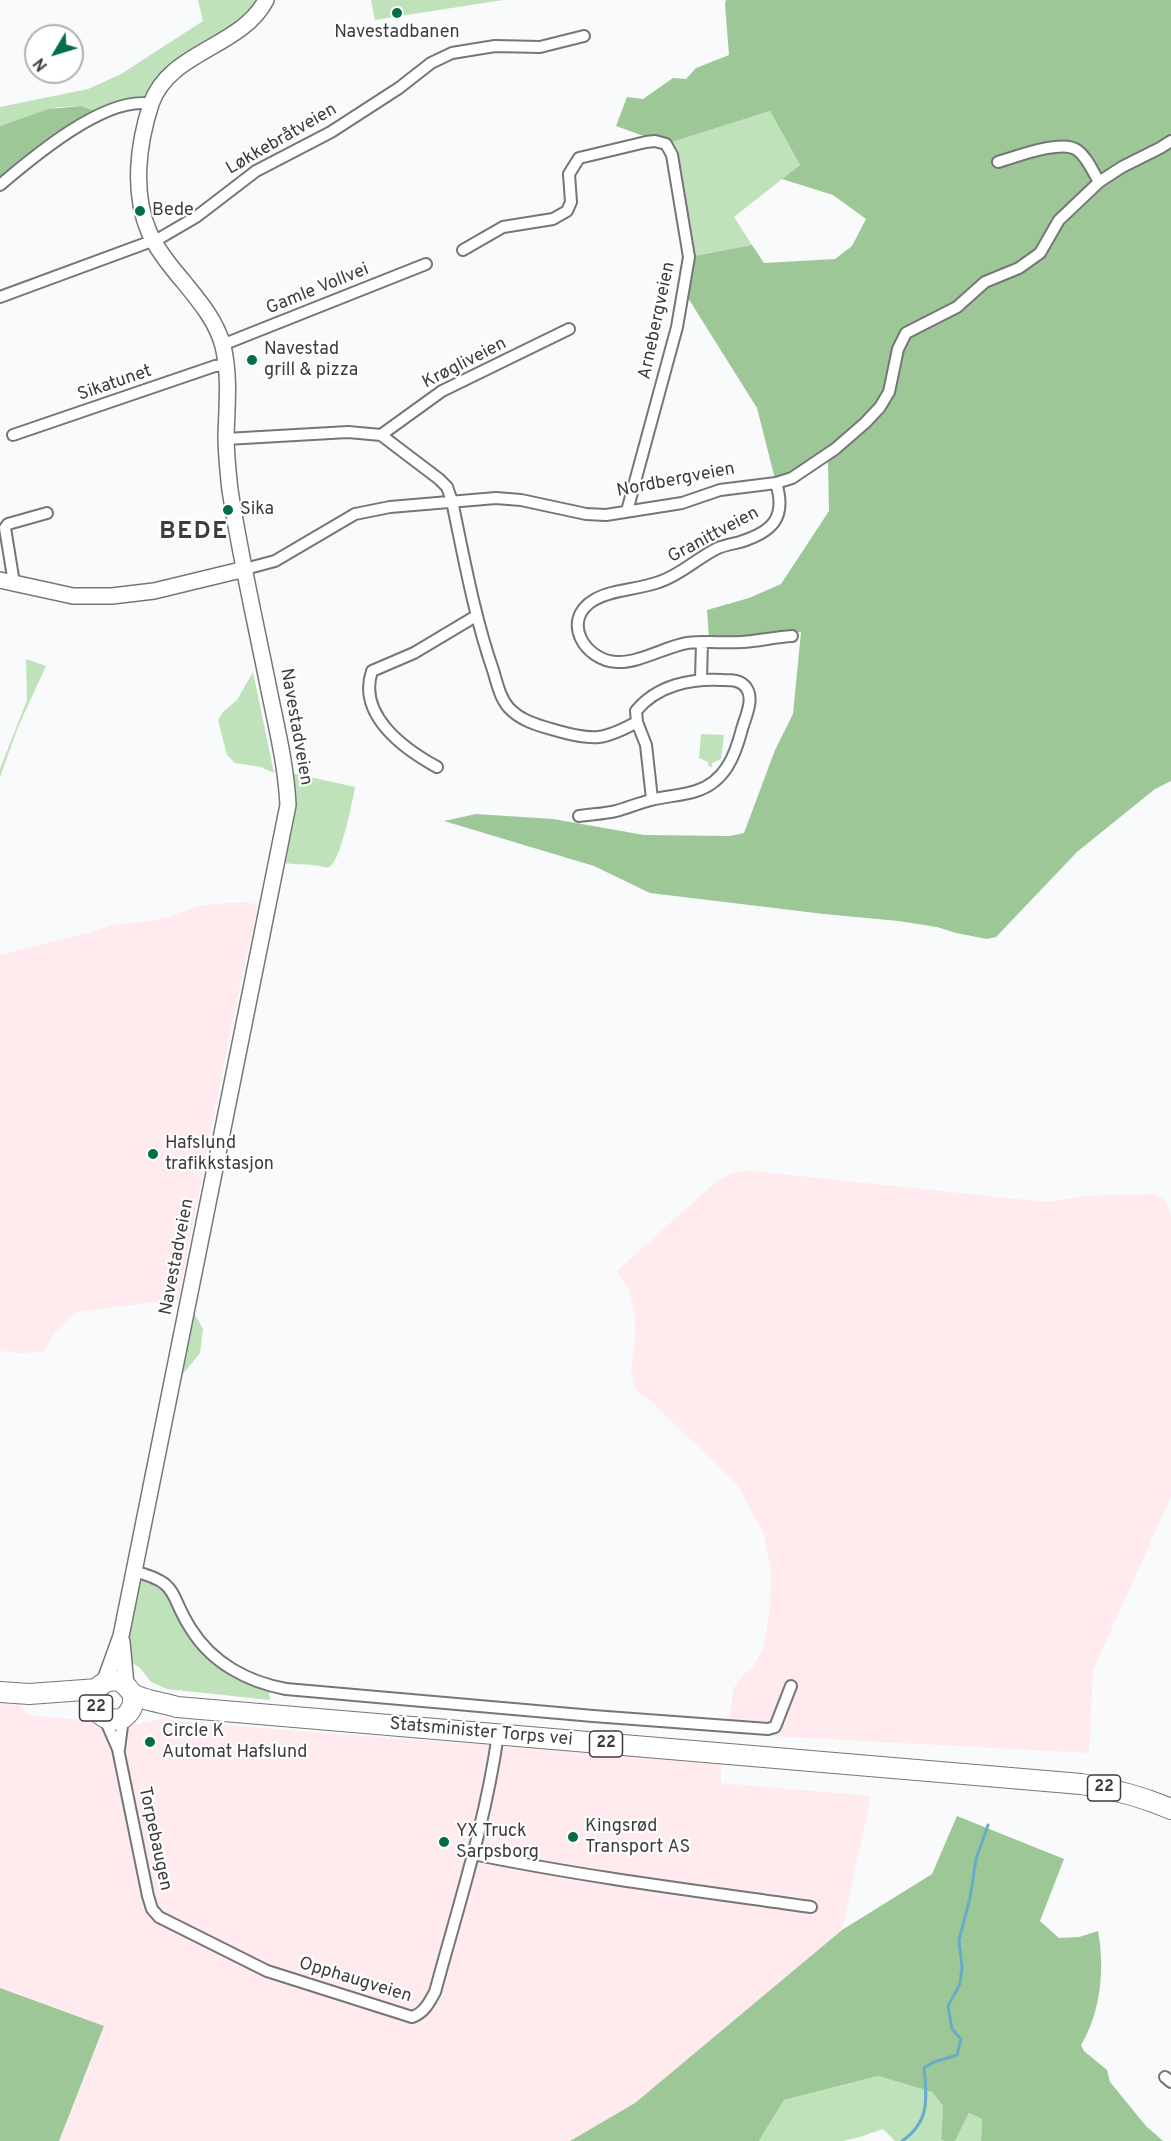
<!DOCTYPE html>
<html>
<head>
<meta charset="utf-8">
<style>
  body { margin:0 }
  #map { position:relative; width:1171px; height:2141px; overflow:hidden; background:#f9fafb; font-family:Overpass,sans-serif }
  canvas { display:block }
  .north { position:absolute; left:24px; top:24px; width:60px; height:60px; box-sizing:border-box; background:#fff; border:2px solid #b1b1b1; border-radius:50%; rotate:232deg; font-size:16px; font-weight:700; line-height:24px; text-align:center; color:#3d3d3d }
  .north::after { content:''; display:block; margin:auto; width:21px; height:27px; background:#016e47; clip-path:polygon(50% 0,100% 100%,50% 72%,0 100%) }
</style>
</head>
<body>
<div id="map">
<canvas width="1171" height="2141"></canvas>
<div class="north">N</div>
</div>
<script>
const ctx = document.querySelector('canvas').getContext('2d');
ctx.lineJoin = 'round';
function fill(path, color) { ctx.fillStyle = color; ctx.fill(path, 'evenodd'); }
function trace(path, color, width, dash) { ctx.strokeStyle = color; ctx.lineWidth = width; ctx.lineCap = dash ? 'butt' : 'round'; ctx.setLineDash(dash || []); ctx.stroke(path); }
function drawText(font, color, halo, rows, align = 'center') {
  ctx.font = font + ' Overpass,sans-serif'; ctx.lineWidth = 4.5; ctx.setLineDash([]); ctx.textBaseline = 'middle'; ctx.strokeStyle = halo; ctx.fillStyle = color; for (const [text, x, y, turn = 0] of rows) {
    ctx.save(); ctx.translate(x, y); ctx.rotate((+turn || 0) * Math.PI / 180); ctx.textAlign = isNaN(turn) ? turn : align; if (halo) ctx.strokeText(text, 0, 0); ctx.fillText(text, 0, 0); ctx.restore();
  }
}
fill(new Path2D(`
  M 246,902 L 258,905 L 230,1032 L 178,1301 L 171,1300 L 77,1312 L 54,1334 L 43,1352 L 21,1353 L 0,1351 L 0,955 L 85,934 L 112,925 L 151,921 L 171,916 L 201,905 Z
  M 752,1171 L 1045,1202 L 1083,1196 L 1153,1194 L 1165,1200 L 1171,1216 L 1171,1497 L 1093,1670 L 1089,1753 L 733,1734 L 729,1726 L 733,1689 L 743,1675 L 754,1666 L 764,1645 L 770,1607 L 771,1569 L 763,1532 L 738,1486 L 652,1402 L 641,1395 L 634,1386 L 631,1369 L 635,1340 L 635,1317 L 629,1289 L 617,1271 L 717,1181 L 734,1172 Z
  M 0,1698 L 16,1700 L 28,1715 L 92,1721 L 140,1724 L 163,1718 L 183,1722 L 721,1763 L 721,1783 L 871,1796 L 842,1930 L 635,2103 L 570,2141 L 59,2141 L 104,2027 L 0,1988 Z`), '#ffeaee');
fill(new Path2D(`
  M 198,0 L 266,0 L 155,95 L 104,114 L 81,106 L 58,107 L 0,126 L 0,107 L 88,89 L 121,74 L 203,21 Z
  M 371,0 L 503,0 L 375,20 Z
  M 770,111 L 800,165 L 734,217 L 752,245 L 689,257 L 666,144 Z
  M 26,659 L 46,666 L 18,727 L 0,777 L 0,769 L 27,700 Z
  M 253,672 L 274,773 L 261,767 L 235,763 L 227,755 L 218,720 L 223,712 L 237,700 Z
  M 701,734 L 724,735 L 721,759 L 712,763 L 712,767 L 708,766 L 708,762 L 699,758 Z
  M 287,772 L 355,787 C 353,800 340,864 329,867 C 327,868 322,867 320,866 C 305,864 292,864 277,863 Z
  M 189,1304 L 203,1329 L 200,1353 L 183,1374 L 173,1380 Z
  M 133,1571 L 163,1581 L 211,1653 L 268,1686 L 270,1700 L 167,1689 L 151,1682 L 139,1667 L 130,1662 L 127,1648 Z
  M 878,2076 L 932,2092 L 943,2106 L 941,2139 L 944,2141 L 895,2141 L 883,2129 L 860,2137 L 843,2141 L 759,2141 L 784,2100 Z
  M 969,2113 L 982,2119 L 981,2141 L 955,2141 Z`), '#bfe2ba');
fill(new Path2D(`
  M 726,0 L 1171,0 L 1171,781 L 1155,789 L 1077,852 L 996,937 L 987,939 L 956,933 L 937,927 L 898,921 L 824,914 L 650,893 L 594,866 L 444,821 L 476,814 L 553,819 L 644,835 L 730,836 L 744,833 L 775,750 L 793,714 L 801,632 L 709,638 L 707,610 L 749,598 L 781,584 L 829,511 L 828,461 L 825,457 L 776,483 L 757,408 L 683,290 L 689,257 L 752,245 L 764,263 L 835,259 L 852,246 L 866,219 L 833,195 L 782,179 L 800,165 L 770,111 L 666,144 L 616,126 L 627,97 L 643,99 L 673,78 L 686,79 L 696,68 L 729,55 L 725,4 Z
  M 81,106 L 104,114 L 0,185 L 0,126 L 49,109 Z
  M 957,1816 L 1064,1859 L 1040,1921 L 1059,1938 L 1079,1937 L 1098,1931 C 1105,1968 1101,2012 1081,2045 L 1084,2051 L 1107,2070 L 1110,2082 L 1146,2126 L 1163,2141 L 981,2141 L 982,2119 L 969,2113 L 955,2141 L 944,2141 L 941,2139 L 943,2106 L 932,2092 L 878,2076 L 784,2100 L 759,2141 L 570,2141 L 635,2103 L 842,1930 L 932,1874 Z
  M 0,1988 L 104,2026 L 59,2141 L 0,2141 Z`), '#9ec797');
trace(new Path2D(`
  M 902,2141 C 930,2122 927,2099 924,2068 L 934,2062 L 957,2055 L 961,2039 L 952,2029 L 948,2006 L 960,1984 L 962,1967 L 959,1940 L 970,1898 L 976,1859 L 988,1825`), '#69acc8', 3);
const street = new Path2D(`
  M 998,162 C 1016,157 1061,139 1077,150 C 1087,157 1093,172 1099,182
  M 0,185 C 33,157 106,95 151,104
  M 463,250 L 503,227 L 553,219 L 567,211 L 571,202 L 569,174 L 579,158 L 646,142 L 655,141 L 666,144 L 672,155 L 689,257 L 677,327 L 627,511
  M 0,297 L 160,238 L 196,217 L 256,171 L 331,132 L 399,88 L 431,63 L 452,53 L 495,46 L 540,47 L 584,36
  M 222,345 L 426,264
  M 13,435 L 215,366 L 227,365
  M 381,435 L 442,391 L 569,329
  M 226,439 L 348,432 L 381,435 L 439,479 L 447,487 L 452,501 C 464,558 474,615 493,670 C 497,683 500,698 509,708 C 522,722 541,726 558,731 C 594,741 604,740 637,722
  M 776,483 C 787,518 772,532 740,542 C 732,544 725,545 718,548 C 697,558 681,575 659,582 C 637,590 613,589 594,600 C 560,620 585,661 617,662 C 639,663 665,647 687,643 C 706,641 724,643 742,642 C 759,641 775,637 792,636
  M 245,569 L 275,561 L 355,514 L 390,507 L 496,498 L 521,500 L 586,514 L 606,515 L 682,503 L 720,490 L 776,483 L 792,478 L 835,449 L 865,423 L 880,407 L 889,392 L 898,349 L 906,333 L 957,307 L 985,282 L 1019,268 L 1040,253 L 1059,220 L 1099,182 L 1122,167 L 1160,148 L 1171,141
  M 14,583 L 5,528 L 8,524 L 47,513
  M 701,679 L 702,642
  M 437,767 C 404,749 357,715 372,671 L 414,653 L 476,616
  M 579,816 C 591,814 604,814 616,811 C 627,808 639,803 651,800 C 665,796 681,796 696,791 C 725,782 735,756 742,729 C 745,718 754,700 747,689 C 742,680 732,680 723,680 C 692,678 657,685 636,711 L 637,722 L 646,745 L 652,799
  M 133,1571 C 181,1583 168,1594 191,1629 C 212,1663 248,1682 286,1689 L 593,1716 L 768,1729 L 775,1727 L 791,1686
  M 104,1717 L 118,1749 L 148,1896 L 152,1909 L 159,1917 L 267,1971 L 412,2017 C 424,2013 429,2003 435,1992 C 458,1907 486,1821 498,1734
  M 119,1749 L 123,1718
  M 473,1854 C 585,1877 698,1891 811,1907
  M 1165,2077 L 1171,2082`);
const secondary = new Path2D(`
  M 0,580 L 73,596 L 112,596 L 154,591 L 245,569
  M 122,1642 L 126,1685
  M 104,1683 L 121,1636 L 288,805 C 286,764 276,725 268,685 C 255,620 240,555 230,490 C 228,472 226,453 226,435 C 227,405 230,376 223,346 C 216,320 199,301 183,281 C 170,266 157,250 149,232 C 132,192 138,144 151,104 C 169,51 241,48 266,0`);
const highway = new Path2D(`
  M 0,1692 L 29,1694 L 98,1689
  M 132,1693 C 135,1703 132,1711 123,1718 C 98,1727 82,1695 104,1683 C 108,1681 113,1680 118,1681 C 126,1683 127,1688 132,1693 C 140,1700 166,1703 177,1707 L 1081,1784 C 1113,1789 1141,1796 1171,1809`);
trace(street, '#757677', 14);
trace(secondary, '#757677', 18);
trace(highway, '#757677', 22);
trace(street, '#fff', 10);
trace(secondary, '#fff', 15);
trace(highway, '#fff', 20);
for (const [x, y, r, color] of [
  [397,13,6,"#016e47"],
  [140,211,6,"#016e47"],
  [252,360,6,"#016e47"],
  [228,510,6,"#016e47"],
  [153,1154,6,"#016e47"],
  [150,1742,6,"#016e47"],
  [573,1837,6,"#016e47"],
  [444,1842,6,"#016e47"]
]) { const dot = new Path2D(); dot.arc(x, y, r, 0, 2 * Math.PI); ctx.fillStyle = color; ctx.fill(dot); trace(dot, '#fff', 2); }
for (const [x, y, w] of [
  [96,1708,33],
  [606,1744,33],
  [1104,1788,33]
]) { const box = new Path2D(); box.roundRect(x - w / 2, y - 13, w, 26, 4.5); ctx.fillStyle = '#fff'; ctx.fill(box); trace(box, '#3d3d3d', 1.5); }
drawText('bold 16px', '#3d3d3d', null, [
  ["22",96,1708],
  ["22",606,1744],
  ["22",1104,1788]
]);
drawText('18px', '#3d3d3d', '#fff', [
  ["Navestadbanen",397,33,"center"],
  ["Bede",152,211],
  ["Navestad",264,350],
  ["grill & pizza",264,371],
  ["Sika",240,510],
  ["Hafslund",165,1144],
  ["trafikkstasjon",165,1165],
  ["Circle K",162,1732],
  ["Automat Hafslund",162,1753],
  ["Kingsrød",585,1827],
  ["Transport AS",585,1848],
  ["YX Truck",456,1832],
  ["Sarpsborg",456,1853]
], 'left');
drawText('18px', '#3d3d3d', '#fff', [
  ["Løkkebråtveien",282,140,-30],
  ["Gamle Vollvei",318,290,-22],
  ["Arnebergveien",658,321,-78],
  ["Krøgliveien",465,364,-27],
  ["Sikatunet",115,384,-19],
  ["Nordbergveien",676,481,-11],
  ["Granittveien",714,536,-28],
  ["Navestadveien",295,727,80],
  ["Navestadveien",178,1257,-79],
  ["Statsminister Torps vei",481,1733,5],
  ["Torpebaugen",154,1839,78],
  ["Opphaugveien",355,1981,17]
]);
ctx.letterSpacing = '1.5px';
drawText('bold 24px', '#3d3d3d', '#fff', [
  ["BEDE",194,533]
]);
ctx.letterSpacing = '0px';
</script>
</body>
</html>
